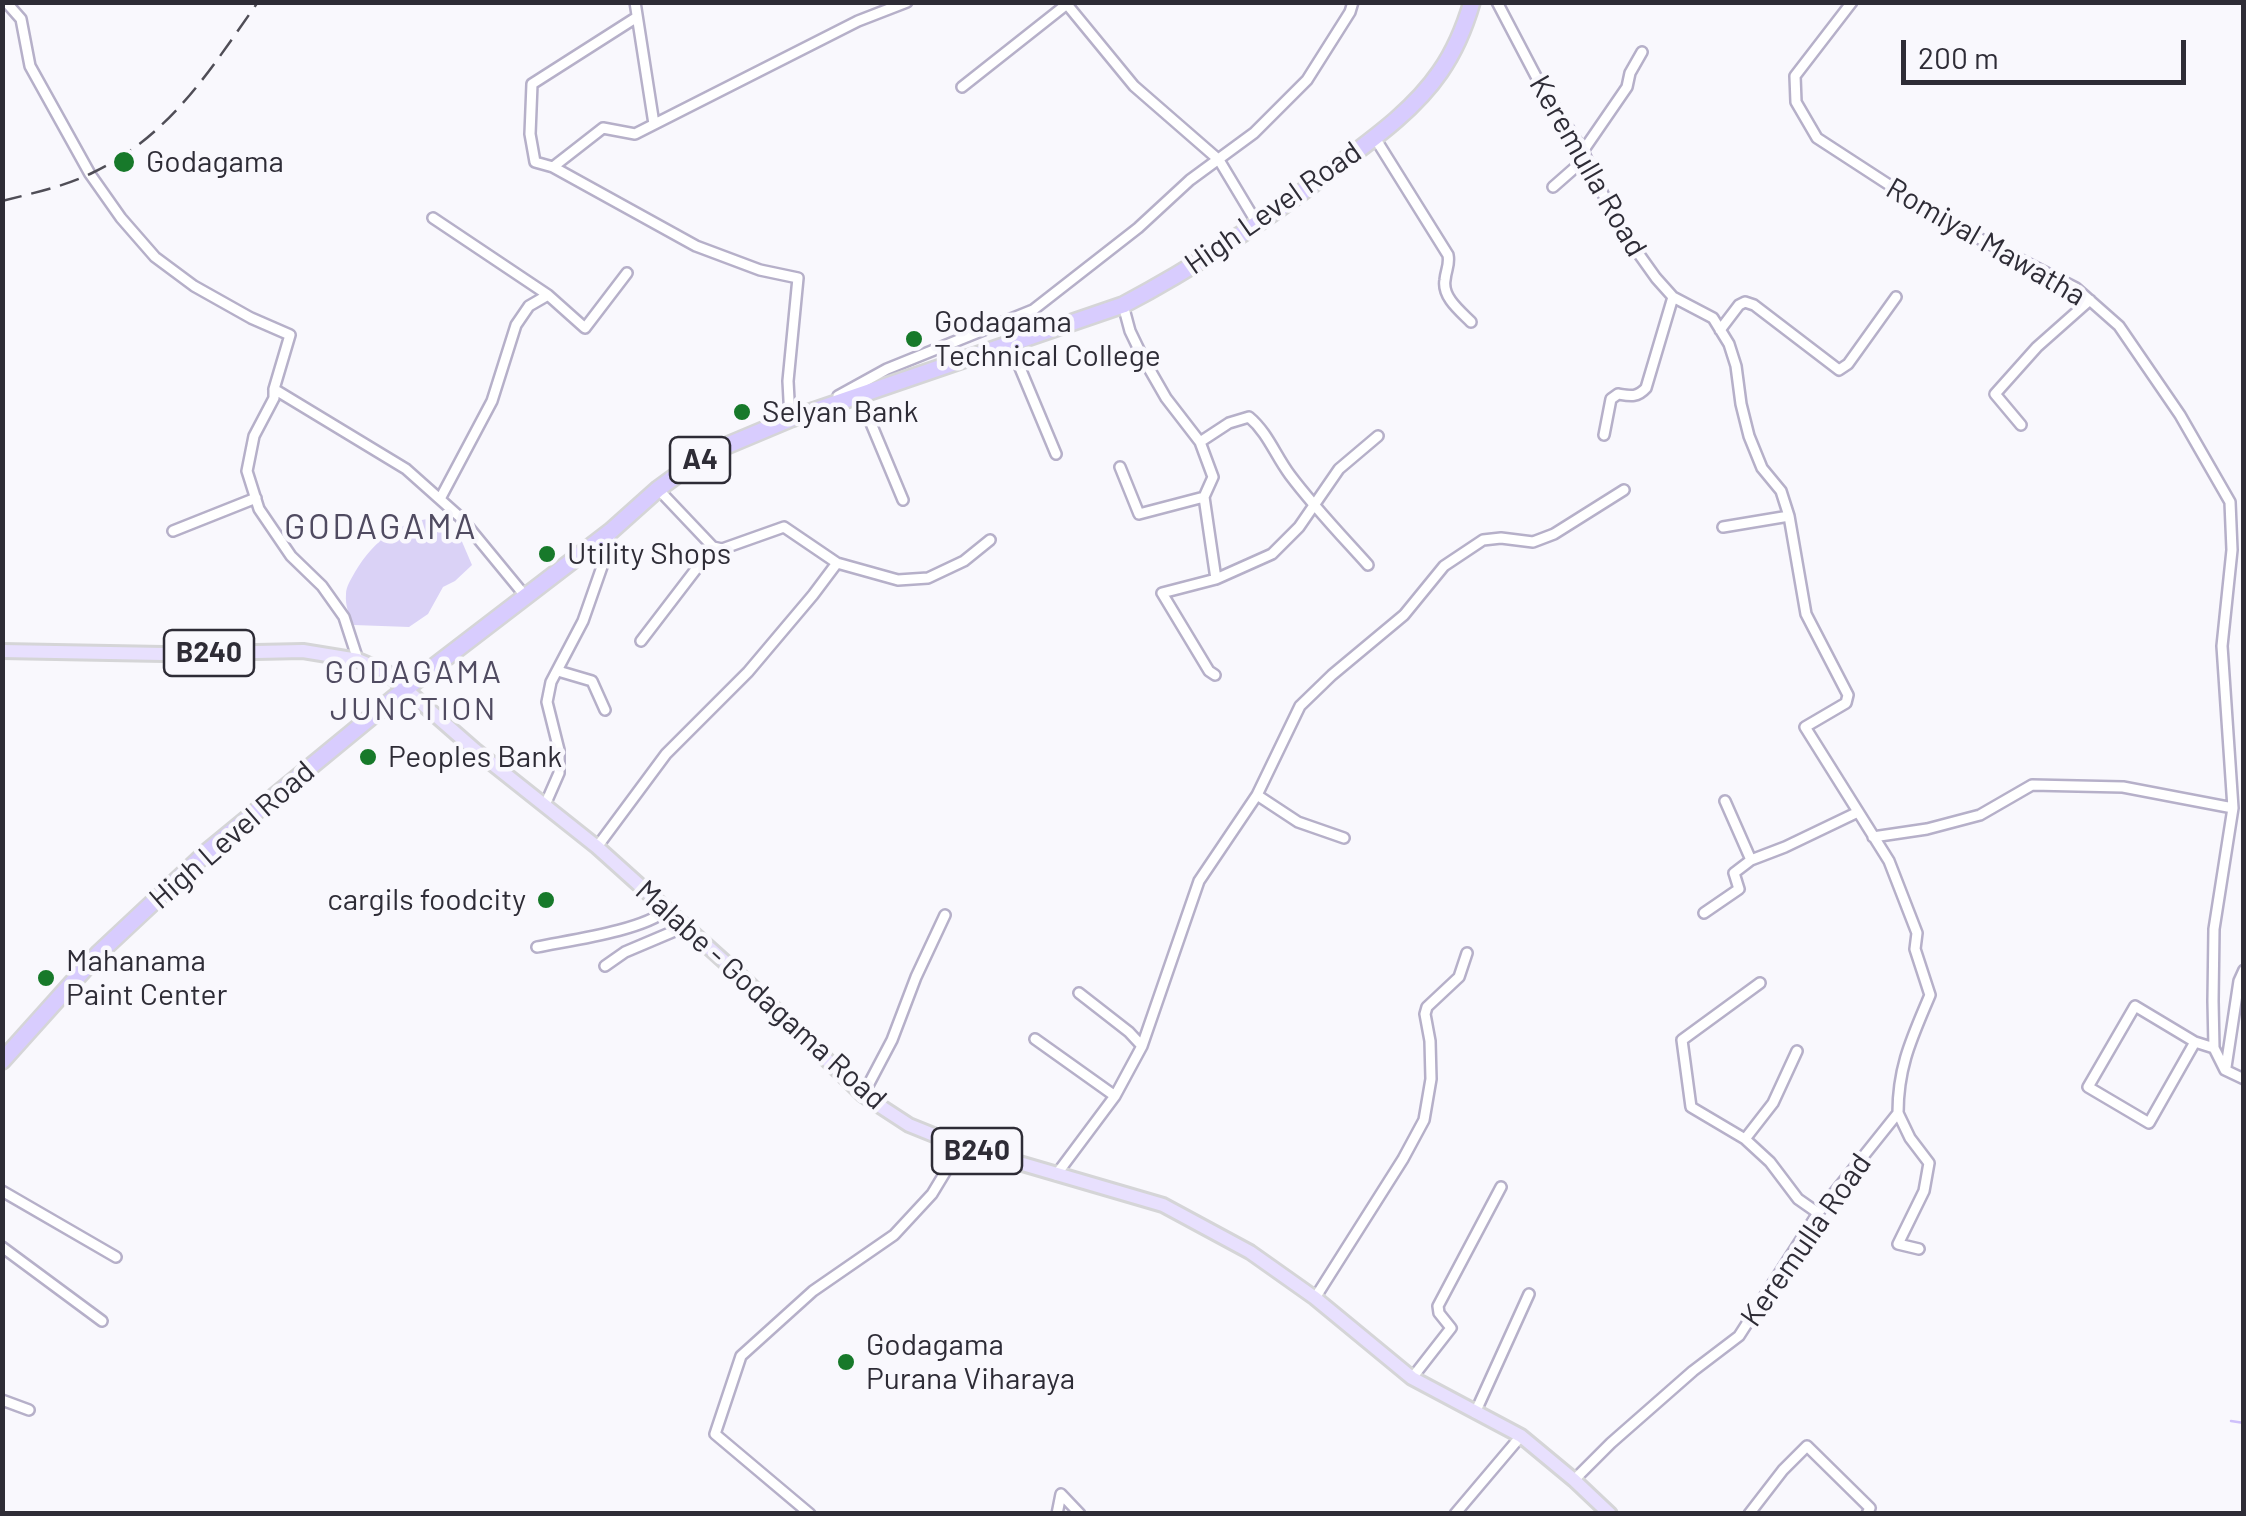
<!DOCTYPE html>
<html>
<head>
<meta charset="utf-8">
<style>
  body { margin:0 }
  #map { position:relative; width:2246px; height:1516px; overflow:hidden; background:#f9f8fd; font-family:Barlow,sans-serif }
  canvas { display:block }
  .frame { position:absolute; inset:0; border:5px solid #2e2c36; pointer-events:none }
  .scale { position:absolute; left:1901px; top:40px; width:285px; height:45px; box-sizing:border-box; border:5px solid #2e2c36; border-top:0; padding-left:12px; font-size:30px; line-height:35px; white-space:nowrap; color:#2e2c36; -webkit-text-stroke:8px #f9f8fd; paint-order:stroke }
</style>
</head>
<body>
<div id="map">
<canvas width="2246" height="1516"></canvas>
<div class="frame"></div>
<div class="scale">200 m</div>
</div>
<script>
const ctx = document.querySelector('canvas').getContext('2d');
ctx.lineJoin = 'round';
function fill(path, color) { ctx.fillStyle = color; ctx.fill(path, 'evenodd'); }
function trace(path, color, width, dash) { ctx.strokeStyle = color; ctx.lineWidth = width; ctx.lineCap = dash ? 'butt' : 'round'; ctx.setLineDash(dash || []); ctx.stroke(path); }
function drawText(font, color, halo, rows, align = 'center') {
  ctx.font = font + ' Barlow,sans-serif'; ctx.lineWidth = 9; ctx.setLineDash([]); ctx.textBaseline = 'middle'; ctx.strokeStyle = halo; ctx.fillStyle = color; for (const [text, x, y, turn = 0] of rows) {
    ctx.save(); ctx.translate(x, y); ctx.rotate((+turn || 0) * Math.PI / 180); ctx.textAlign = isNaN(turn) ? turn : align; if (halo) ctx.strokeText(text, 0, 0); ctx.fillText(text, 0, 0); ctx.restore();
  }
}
fill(new Path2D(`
  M 440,518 L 460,537 L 472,565 L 455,581 L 443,587 L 428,614 L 409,627 L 354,625 C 349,615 345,606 346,594 C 346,587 351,579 355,572 C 374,540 401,519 440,518 Z`), '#dad2f6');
trace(new Path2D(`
  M 2231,1421 L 2244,1423`), '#cfc0fb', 2.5);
const street = new Path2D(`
  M 6,2 L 21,19 L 30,66 L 90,174 L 121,218 L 155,257 L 194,286 L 251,318 L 290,335 L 274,389 L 406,469 L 461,518 L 526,597
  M 635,2 L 654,124
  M 1065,2 L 1134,86 L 1219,160 L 1258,225
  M 1497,2 L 1540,84 L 1583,151 L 1616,222 L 1656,278 L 1673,297 L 1713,318 L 1729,344 L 1736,366 L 1741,404 L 1749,436 L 1762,468 L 1781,491 L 1789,516 L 1806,614 L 1848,695 L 1846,703 L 1805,727 L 1889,861 L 1917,933 L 1915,949 L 1930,995 C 1912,1038 1898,1066 1898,1113
  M 1852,2 L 1795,76 L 1796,102 L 1817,138 L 1943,220 L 2076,288 L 2119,326 L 2180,415 L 2230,502 L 2232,550 L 2222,646 L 2233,808 L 2214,929 L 2213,1001 L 2214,1048 L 2225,1070 L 2244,1079
  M 962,87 L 1067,4
  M 1375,138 L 1448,255 C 1450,265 1446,269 1445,280 C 1442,297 1460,311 1471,322
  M 1583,151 L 1627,87 L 1630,73 L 1642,52
  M 553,167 L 535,162 L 530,134 L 532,84 L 637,17
  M 1553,187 L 1586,158
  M 433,218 L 548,295 L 585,328 L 627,273
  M 1720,330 L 1739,305 L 1745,302 L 1754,305 L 1839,370 L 1848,364 L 1896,297
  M 1010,344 L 1056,454
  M 274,389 L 274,398 L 254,436 L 247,471 L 259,509 L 291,556 L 322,586 L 344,617 L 358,660
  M 838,396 L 887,369 L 1033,310 L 1138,228 L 1190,180 L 1254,133 L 1307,80 L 1350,12 L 1353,2
  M 860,397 L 903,500
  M 790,419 L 788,381 L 798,278 L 760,270 L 696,246 L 553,167 L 603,128 L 635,134 L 858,21 L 907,2
  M 2021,425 L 1995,394 L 2037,347 L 2090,300
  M 1604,435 L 1611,399 L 1618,394 C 1630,396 1637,398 1646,388 L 1673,297
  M 1200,442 L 1229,423 L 1249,417 C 1268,433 1275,455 1290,475 C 1314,507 1341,535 1368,565
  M 1120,467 L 1139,514 L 1204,497 L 1213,477 L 1200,442 L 1166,398 L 1143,358 L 1130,331 L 1123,305
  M 658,489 L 713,547 L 722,549 L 784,527 L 837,563 L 898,580 L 928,578 L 964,561 L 990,540
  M 1204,497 L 1216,579 L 1162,593 L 1209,671 L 1215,675
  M 440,499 L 492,401 L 516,325 L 529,306 L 548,295
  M 1723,527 L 1789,516
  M 173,531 L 256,498
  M 1216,579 L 1272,554 L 1299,527 L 1339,469 L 1378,436
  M 641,641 L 713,547
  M 558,671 L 592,681 L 605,710
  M 1257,795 L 1298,822 L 1344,838
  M 1725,801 L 1751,860
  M 545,805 L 559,773 L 559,750 L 547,702 L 551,682 L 583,621 L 604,561 L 611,533
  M 1873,837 L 1927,829 L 1980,815 L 2032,785 L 2123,787 L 2233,808
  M 597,847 L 666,754 L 748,672 L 813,595 L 837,563
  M 1704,913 L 1739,889 L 1734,873 L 1751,860 L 1785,847 L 1858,812
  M 537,947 C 571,940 641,931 667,910
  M 605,966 L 625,952 L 684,927
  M 1079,993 L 1129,1032 L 1142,1046
  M 1035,1039 L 1115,1096
  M 2195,1042 L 2135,1006 L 2088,1087 L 2149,1123 L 2195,1042 L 2214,1048
  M 1797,1051 L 1773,1103 L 1745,1139 L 1770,1162 L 1798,1199 L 1818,1213
  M 2226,1067 L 2239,981 L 2244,970
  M 863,1095 L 892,1040 L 916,977 L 945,915
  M 1745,1139 L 1691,1107 L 1682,1040 L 1760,983
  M 1056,1175 L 1115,1096 L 1142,1046 L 1199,881 L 1257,795 L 1300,706 L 1332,675 L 1404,615 L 1444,566 L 1483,540 L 1501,538 L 1533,542 L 1554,534 L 1624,490
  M 2,1191 L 116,1257
  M 2,1247 L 102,1321
  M 1315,1298 L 1403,1159 L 1424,1120 L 1431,1079 L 1430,1041 L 1425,1014 L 1427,1007 L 1459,977 L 1467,953
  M 1412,1378 L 1451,1328 L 1439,1313 L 1438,1306 L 1501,1187
  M 2,1400 L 29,1410
  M 1475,1413 L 1529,1294
  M 1574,1480 L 1611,1443 L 1693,1371 L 1739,1336 L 1818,1213 L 1898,1113 L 1910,1138 L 1929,1163 L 1924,1191 L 1898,1244 L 1919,1249
  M 810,1514 L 715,1434 L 741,1356 L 813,1291 L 894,1235 L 932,1194 L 961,1146
  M 1057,1514 L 1061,1494 L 1080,1514
  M 1455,1514 L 1521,1436
  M 1749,1514 L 1783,1470 L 1807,1446 L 1870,1508 L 1867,1514`);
const primary = new Path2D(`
  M 2,651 L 163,654 L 303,651 L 358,660 L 386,672 L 475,750 L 597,847 L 746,981 L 863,1095 L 909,1125 L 961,1146 L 1163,1205 L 1250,1252 L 1315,1298 L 1412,1378 L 1521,1436 L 1574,1480 L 1610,1514`);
const highway = new Path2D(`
  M 2,1061 L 99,953 L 208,851 L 405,689 L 611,531 L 658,489 L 695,462 L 721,448 L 790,419 L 1123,305 C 1199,265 1269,218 1337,166 C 1373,139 1414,110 1440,72 C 1454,52 1465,26 1472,2`);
trace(street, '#b6b0c9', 14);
trace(primary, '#d5d5d7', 18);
trace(highway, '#d5d5d7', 20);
trace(street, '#fff', 9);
trace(primary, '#e8e0fe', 12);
trace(highway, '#d8ccfe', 15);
trace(new Path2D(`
  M 2,201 C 33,193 63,187 92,173 C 170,136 210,70 258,2`), '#504e57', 2.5, [20, 10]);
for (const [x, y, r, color] of [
  [124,162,12,"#17792a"],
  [914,339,10,"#17792a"],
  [742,412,10,"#17792a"],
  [547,554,10,"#17792a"],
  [368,757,10,"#17792a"],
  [546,900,10,"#17792a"],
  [46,978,10,"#17792a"],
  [846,1362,10,"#17792a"]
]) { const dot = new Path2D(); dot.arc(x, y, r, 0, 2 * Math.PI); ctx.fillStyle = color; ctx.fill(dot); trace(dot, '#f9f8fd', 4); }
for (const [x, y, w] of [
  [700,460,60],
  [209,653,90],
  [977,1151,90]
]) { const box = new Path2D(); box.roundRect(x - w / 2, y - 23, w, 46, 8); ctx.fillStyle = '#f9f8fd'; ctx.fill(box); trace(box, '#2e2c36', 2.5); }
drawText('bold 28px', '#2e2c36', null, [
  ["A4",700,460],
  ["B240",209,653],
  ["B240",977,1151]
]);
drawText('30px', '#2e2c36', '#f9f8fd', [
  ["Godagama",146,162],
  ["Godagama",934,322],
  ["Technical College",934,356],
  ["Selyan Bank",762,412],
  ["Utility Shops",567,554],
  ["Peoples Bank",388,757],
  ["cargils foodcity",526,900,"right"],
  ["Mahanama",66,961],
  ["Paint Center",66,995],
  ["Godagama",866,1345],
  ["Purana Viharaya",866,1379]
], 'left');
drawText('30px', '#2e2c36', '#f9f8fd', [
  ["Keremulla Road",1588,166,60],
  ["High Level Road",1273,208,-35],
  ["Romiyal Mawatha",1986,242,30],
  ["High Level Road",232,835,-41],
  ["Malabe - Godagama Road",761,995,42],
  ["Keremulla Road",1806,1240,-55]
]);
ctx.letterSpacing = '2.5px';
drawText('32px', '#504b61', '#f9f8fd', [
  ["GODAGAMA",414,672],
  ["JUNCTION",414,709]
]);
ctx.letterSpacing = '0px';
ctx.letterSpacing = '2.5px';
drawText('35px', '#504b61', '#f9f8fd', [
  ["GODAGAMA",381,527]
]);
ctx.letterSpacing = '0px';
</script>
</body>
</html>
